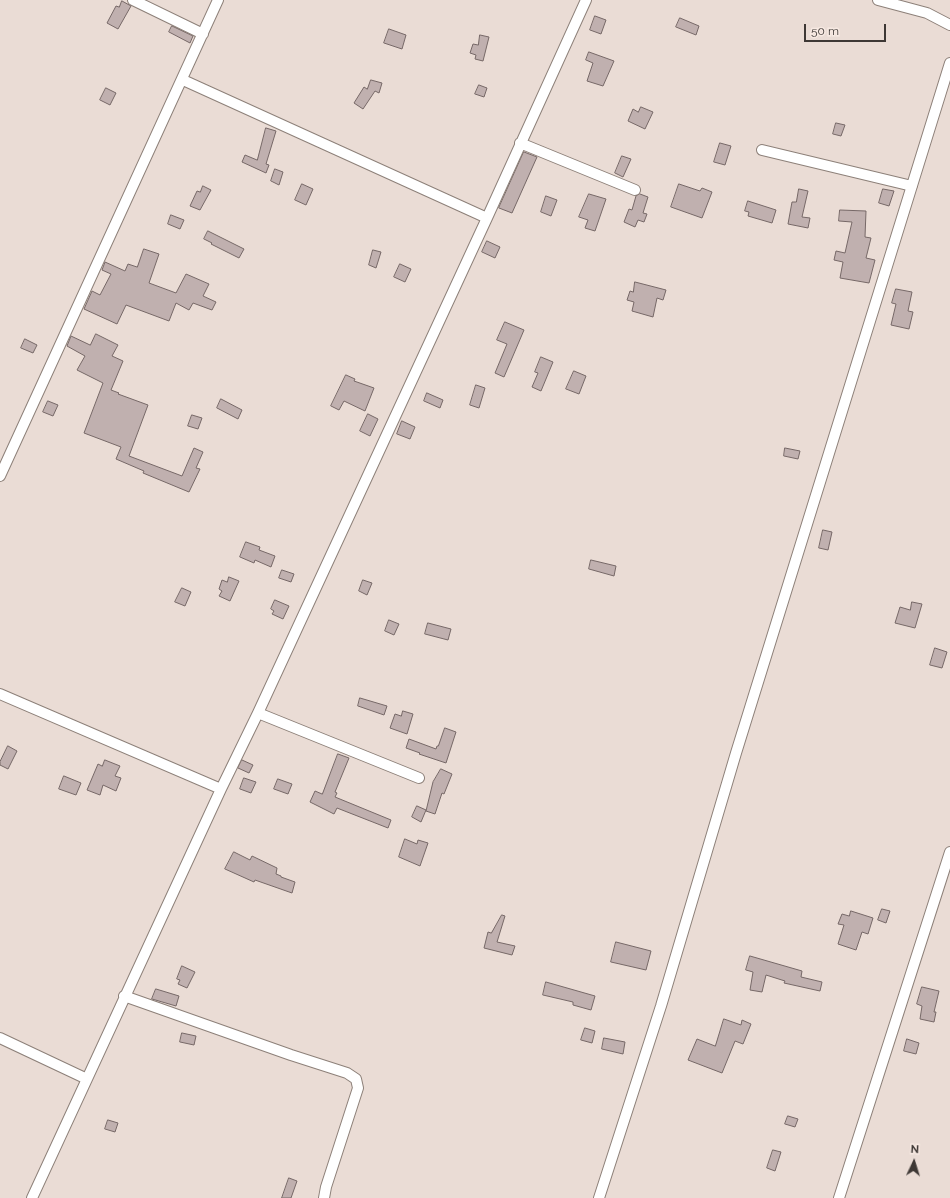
<!DOCTYPE html>
<html>
<head>
<meta charset="utf-8">
<style>
  body { margin:0 }
  #map { position:relative; width:950px; height:1198px; overflow:hidden; background:#eadcd5; font-family:Raleway,sans-serif }
  canvas { display:block }
  .north { position:absolute; left:894px; top:1142px; width:40px; height:40px; -webkit-text-stroke:3px #f7e9e2; paint-order:stroke; rotate:4deg; font-size:11px; font-weight:700; line-height:16px; text-align:center; color:#3e3835 }
  .north::after { content:''; display:block; margin:auto; width:14px; height:18px; background:#3e3835; clip-path:polygon(50% 0,100% 100%,50% 72%,0 100%) }
  .scale { position:absolute; left:804px; top:24px; width:82px; height:18px; box-sizing:border-box; border:2px solid #3e3835; border-top:0; padding-left:5px; font-size:12px; line-height:14px; white-space:nowrap; color:#3e3835; -webkit-text-stroke:3px #f7e9e2; paint-order:stroke }
</style>
</head>
<body>
<div id="map">
<canvas width="950" height="1198"></canvas>
<div class="north">N</div>
<div class="scale">50 m</div>
</div>
<script>
const ctx = document.querySelector('canvas').getContext('2d');
ctx.lineJoin = 'round';
function fill(path, color) { ctx.fillStyle = color; ctx.fill(path, 'evenodd'); }
function trace(path, color, width, dash) { ctx.strokeStyle = color; ctx.lineWidth = width; ctx.lineCap = dash ? 'butt' : 'round'; ctx.setLineDash(dash || []); ctx.stroke(path); }
const building = new Path2D(`
  M 122,1 L 131,6 L 118,29 L 107,23 L 116,6 L 119,7 Z
  M 595,16 L 606,20 L 601,34 L 590,30 Z
  M 680,18 L 699,26 L 696,35 L 676,27 Z
  M 172,26 L 193,36 L 190,43 L 169,32 Z
  M 389,29 L 406,35 L 402,49 L 384,43 Z
  M 480,35 L 489,37 L 483,61 L 475,59 L 476,55 L 470,53 L 473,44 L 478,45 Z
  M 589,52 L 614,61 L 603,86 L 587,81 L 593,63 L 586,60 Z
  M 371,80 L 382,83 L 379,93 L 375,91 L 363,109 L 354,103 L 364,87 L 367,89 Z
  M 479,85 L 487,88 L 484,97 L 475,94 Z
  M 106,88 L 116,93 L 110,105 L 100,100 Z
  M 641,107 L 653,112 L 645,129 L 628,121 L 633,109 L 638,112 Z
  M 836,123 L 845,125 L 841,136 L 833,134 Z
  M 266,128 L 276,131 L 266,164 L 269,165 L 266,173 L 242,162 L 245,155 L 257,160 Z
  M 720,143 L 731,146 L 725,165 L 714,162 Z
  M 524,152 L 537,157 L 512,213 L 499,208 Z
  M 622,156 L 631,159 L 623,177 L 615,173 Z
  M 275,169 L 283,172 L 279,185 L 271,181 Z
  M 302,184 L 313,189 L 306,205 L 295,200 Z
  M 679,184 L 700,191 L 702,188 L 712,192 L 702,218 L 671,207 Z
  M 203,186 L 211,190 L 200,210 L 190,206 L 197,191 L 200,192 Z
  M 799,189 L 808,191 L 802,217 L 810,218 L 808,228 L 788,224 L 792,202 L 796,202 Z
  M 883,189 L 894,191 L 889,206 L 879,203 Z
  M 589,194 L 606,199 L 595,231 L 585,228 L 588,220 L 579,217 Z
  M 640,194 L 648,197 L 643,213 L 647,214 L 644,222 L 638,220 L 635,227 L 624,222 L 629,209 L 632,210 L 636,196 Z
  M 546,196 L 557,200 L 551,216 L 541,212 Z
  M 748,201 L 776,210 L 772,223 L 748,216 L 749,212 L 745,211 Z
  M 840,210 L 866,211 L 865,237 L 871,238 L 866,258 L 875,260 L 869,283 L 840,278 L 843,262 L 834,260 L 836,251 L 845,253 L 852,222 L 839,221 Z
  M 171,215 L 184,220 L 180,229 L 168,224 Z
  M 208,231 L 244,249 L 239,258 L 211,244 L 212,243 L 204,239 Z
  M 487,241 L 500,247 L 495,258 L 482,252 Z
  M 144,249 L 159,254 L 149,283 L 176,293 L 186,274 L 209,284 L 203,296 L 216,302 L 212,310 L 193,303 L 189,310 L 176,303 L 169,321 L 126,305 L 117,324 L 84,309 L 92,291 L 100,295 L 111,274 L 102,270 L 105,262 L 125,271 L 128,264 L 137,267 Z
  M 373,250 L 381,252 L 376,268 L 369,265 Z
  M 400,264 L 411,269 L 405,282 L 394,277 Z
  M 635,282 L 666,290 L 663,300 L 657,298 L 653,317 L 632,311 L 634,302 L 627,300 L 630,291 L 633,292 Z
  M 896,289 L 912,292 L 908,311 L 913,312 L 909,329 L 891,325 L 896,304 L 892,303 Z
  M 505,322 L 524,330 L 504,377 L 495,373 L 507,344 L 497,340 Z
  M 96,334 L 118,345 L 112,356 L 123,361 L 111,390 L 119,393 L 118,394 L 148,405 L 129,456 L 182,476 L 194,448 L 203,452 L 196,468 L 200,469 L 189,492 L 143,473 L 144,471 L 116,459 L 121,447 L 84,433 L 103,383 L 77,370 L 85,356 L 67,346 L 71,336 L 90,345 Z
  M 25,339 L 37,345 L 33,353 L 21,348 Z
  M 541,357 L 553,362 L 541,391 L 532,387 L 538,373 L 535,372 Z
  M 574,371 L 586,376 L 579,394 L 566,389 Z
  M 346,375 L 355,379 L 354,381 L 374,388 L 365,411 L 344,401 L 339,410 L 331,406 Z
  M 476,385 L 485,388 L 479,408 L 470,405 Z
  M 427,393 L 443,400 L 440,408 L 424,401 Z
  M 221,399 L 242,410 L 238,419 L 217,408 Z
  M 48,401 L 58,405 L 53,416 L 43,412 Z
  M 368,414 L 378,419 L 370,436 L 360,431 Z
  M 192,415 L 202,418 L 198,429 L 188,426 Z
  M 402,421 L 415,427 L 410,439 L 397,434 Z
  M 785,448 L 800,451 L 798,459 L 784,456 Z
  M 823,530 L 832,532 L 828,550 L 819,548 Z
  M 246,542 L 260,547 L 259,550 L 275,556 L 271,567 L 255,560 L 254,563 L 240,557 Z
  M 591,560 L 616,566 L 614,576 L 589,569 Z
  M 282,570 L 294,574 L 291,582 L 279,578 Z
  M 229,577 L 239,581 L 230,601 L 219,596 L 222,591 L 219,589 L 222,580 L 227,582 Z
  M 363,580 L 372,583 L 367,595 L 359,591 Z
  M 182,588 L 191,592 L 185,606 L 175,602 Z
  M 275,600 L 289,606 L 283,619 L 272,614 L 274,611 L 271,609 Z
  M 912,602 L 922,604 L 915,628 L 895,623 L 900,607 L 910,610 Z
  M 389,620 L 399,624 L 394,635 L 385,631 Z
  M 428,623 L 451,629 L 448,640 L 425,634 Z
  M 935,648 L 947,652 L 942,668 L 930,665 Z
  M 360,698 L 387,706 L 384,715 L 358,706 Z
  M 403,711 L 413,714 L 407,734 L 390,728 L 395,714 L 401,716 Z
  M 445,728 L 456,732 L 446,763 L 419,754 L 420,753 L 406,748 L 409,739 L 436,749 L 437,746 L 438,746 Z
  M 8,746 L 17,751 L 8,769 L 0,765 L 0,762 Z
  M 338,754 L 349,758 L 335,792 L 337,793 L 335,797 L 391,820 L 388,828 L 337,808 L 334,814 L 310,802 L 315,791 L 322,794 Z
  M 105,760 L 120,766 L 115,776 L 121,778 L 116,791 L 103,785 L 100,795 L 87,790 L 98,764 L 102,766 Z
  M 242,760 L 253,765 L 249,773 L 238,768 Z
  M 441,769 L 452,774 L 444,794 L 442,793 L 435,814 L 426,811 L 433,782 Z
  M 64,776 L 81,783 L 76,795 L 59,789 Z
  M 244,778 L 256,782 L 251,793 L 240,789 Z
  M 278,779 L 292,784 L 288,794 L 274,789 Z
  M 417,806 L 426,810 L 421,822 L 412,817 Z
  M 405,839 L 417,844 L 418,840 L 428,843 L 420,866 L 399,857 Z
  M 234,852 L 250,860 L 252,856 L 277,868 L 276,874 L 281,876 L 281,877 L 295,882 L 292,893 L 255,880 L 254,882 L 225,869 Z
  M 882,909 L 890,911 L 886,923 L 878,920 Z
  M 851,911 L 873,918 L 868,934 L 862,932 L 856,950 L 838,944 L 844,925 L 838,924 L 842,914 L 849,916 Z
  M 502,915 L 505,916 L 497,942 L 515,946 L 512,955 L 484,948 L 488,932 L 491,933 Z
  M 616,942 L 651,951 L 646,970 L 611,962 Z
  M 750,956 L 802,971 L 801,977 L 822,982 L 820,991 L 784,983 L 785,981 L 766,975 L 762,992 L 750,990 L 753,972 L 746,970 Z
  M 182,966 L 195,972 L 187,988 L 178,984 L 180,980 L 177,979 Z
  M 546,982 L 595,996 L 591,1010 L 573,1005 L 573,1002 L 543,995 Z
  M 922,987 L 939,991 L 934,1012 L 936,1012 L 934,1022 L 920,1019 L 922,1006 L 917,1004 Z
  M 156,989 L 179,996 L 176,1006 L 152,999 Z
  M 724,1019 L 741,1025 L 742,1020 L 751,1024 L 743,1044 L 735,1041 L 722,1073 L 688,1060 L 697,1039 L 715,1046 Z
  M 585,1028 L 595,1031 L 592,1043 L 581,1040 Z
  M 182,1033 L 196,1036 L 194,1045 L 180,1042 Z
  M 604,1038 L 625,1042 L 623,1054 L 602,1049 Z
  M 907,1039 L 919,1043 L 916,1054 L 904,1051 Z
  M 788,1116 L 798,1119 L 795,1127 L 785,1124 Z
  M 108,1120 L 118,1123 L 115,1132 L 105,1129 Z
  M 773,1150 L 781,1152 L 775,1171 L 767,1168 Z
  M 289,1178 L 297,1181 L 291,1198 L 282,1198 Z`);
fill(building, '#c0b0af');
trace(building, '#766867', 1);
const street = new Path2D(`
  M 133,0 L 203,34
  M 878,0 L 927,13 L 950,25
  M 183,80 L 487,218
  M 520,143 L 635,190
  M 762,150 L 912,186
  M 0,476 L 218,0
  M 0,694 L 221,789
  M 258,713 L 419,778
  M 124,996 L 291,1055 L 347,1073 L 356,1079 L 358,1088 L 326,1187 L 324,1198
  M 0,1038 L 87,1079
  M 32,1198 L 221,789 L 258,713 L 487,218 L 586,0
  M 599,1198 L 661,1006 L 736,753 L 950,63
  M 839,1198 L 950,852`);
trace(street, '#8d8079', 12);
trace(street, '#fff', 10);
</script>
</body>
</html>
